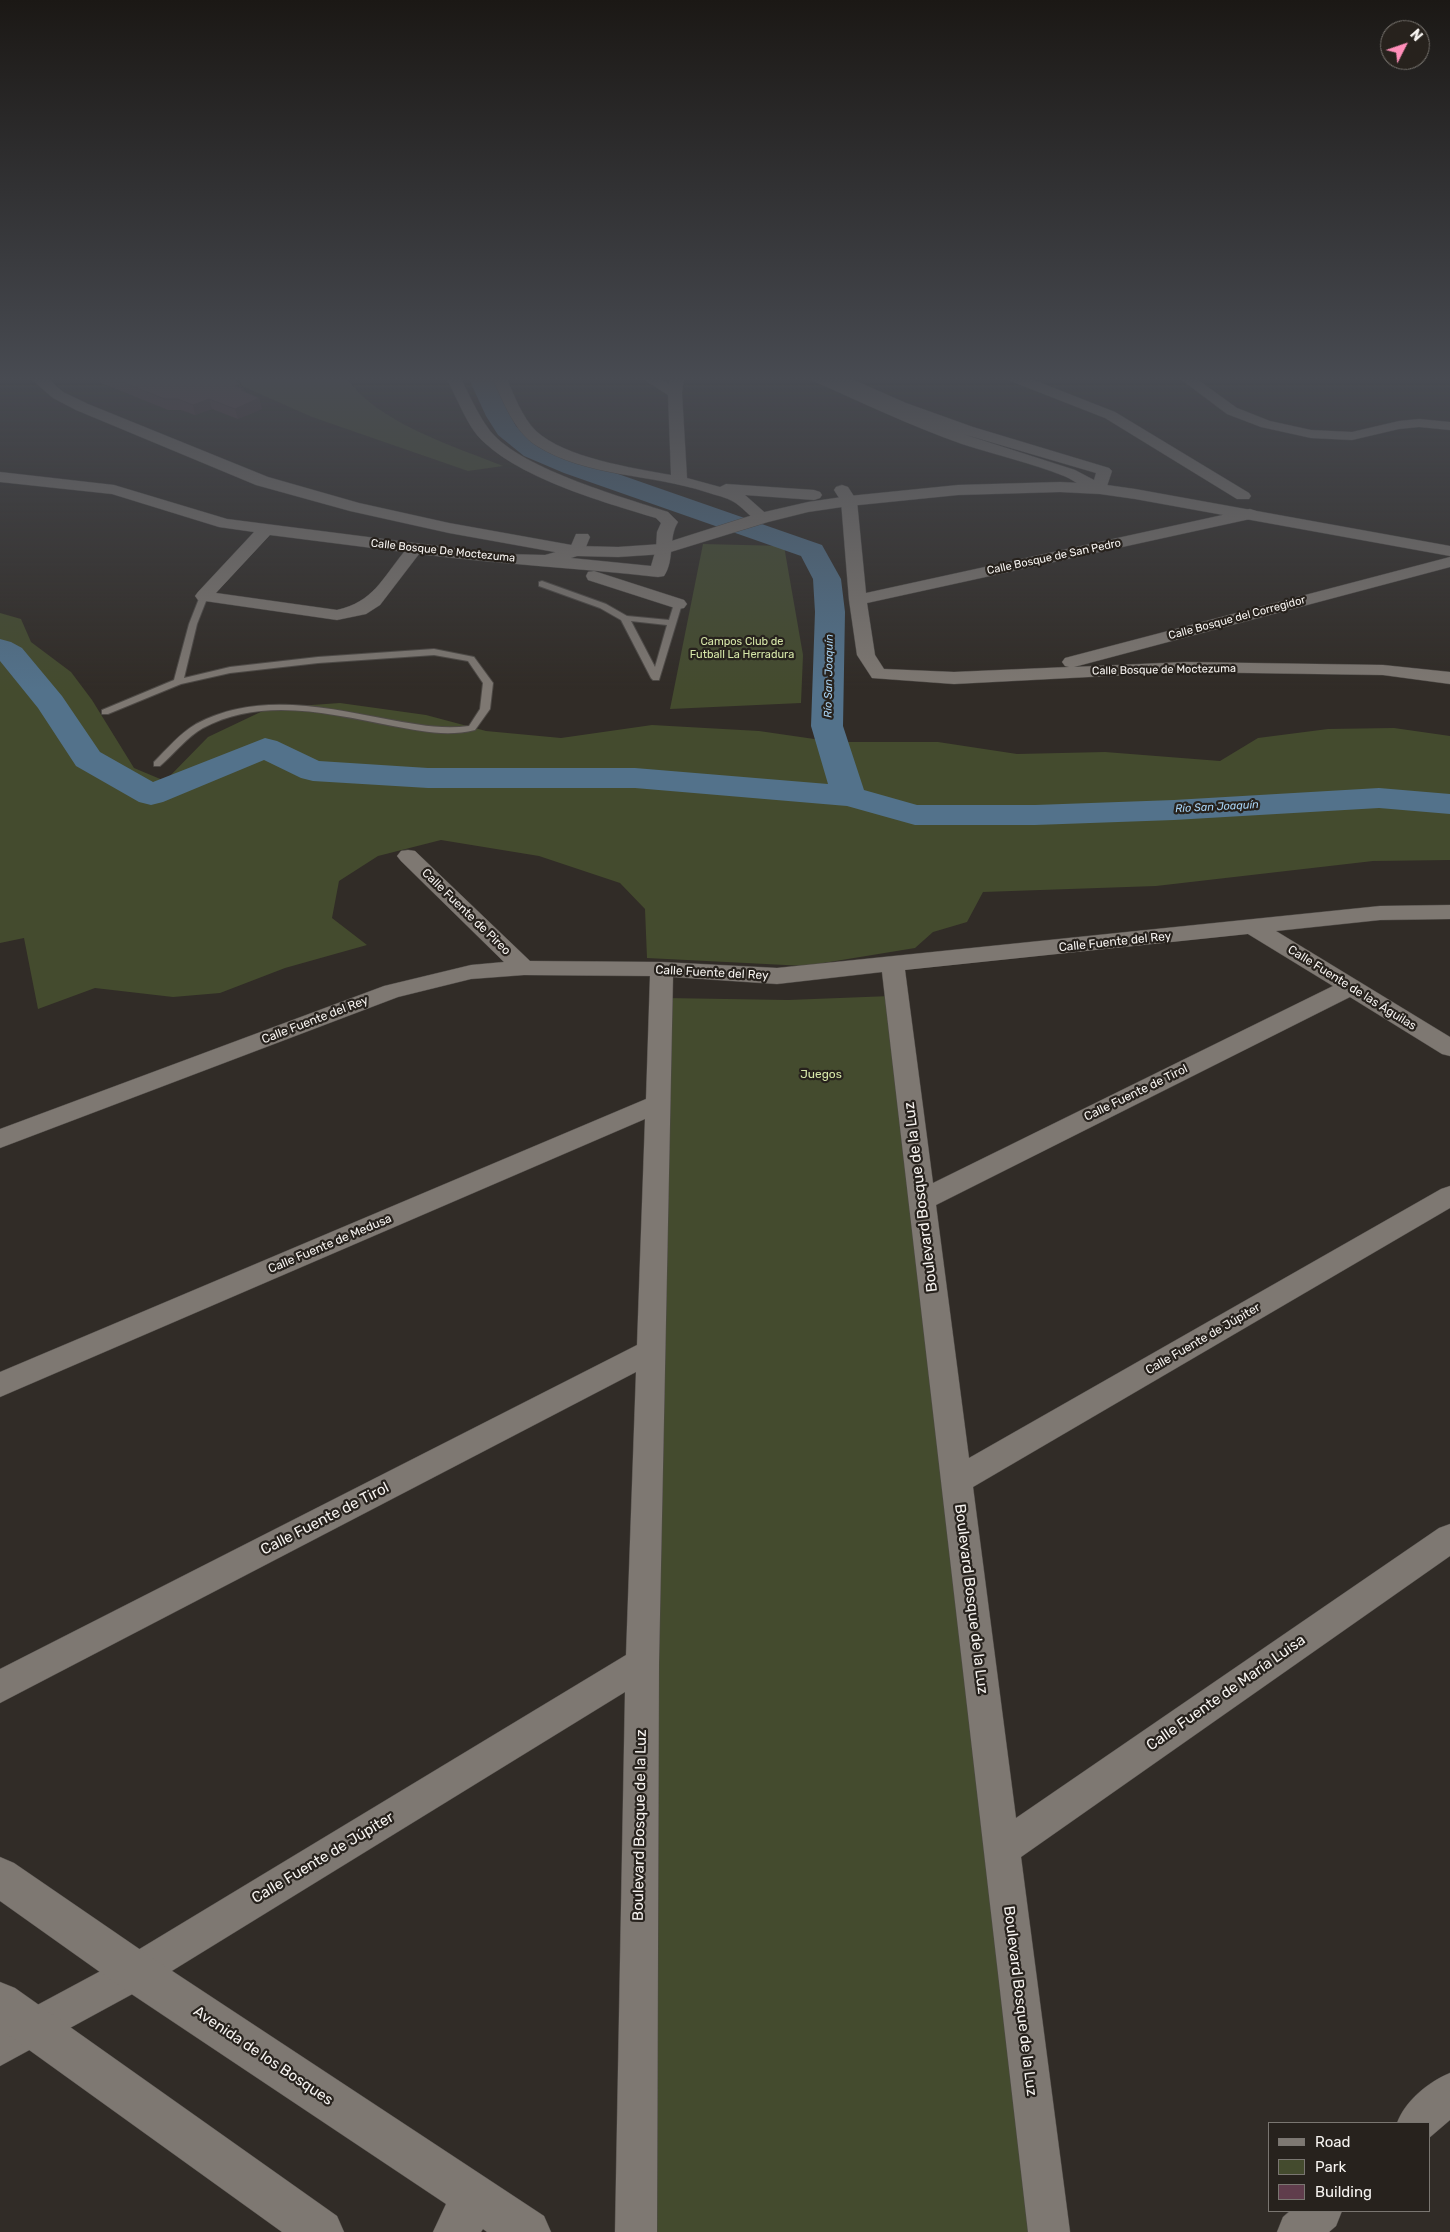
<!DOCTYPE html>
<html>
<head>
<meta charset="utf-8">
<style>
  body { margin:0 }
  #map { position:relative; width:1450px; height:2232px; overflow:hidden; background:#312c27; font-family:Rubik,sans-serif }
  canvas { display:block }
  .legend { position:absolute; left:1268px; top:2122px; width:162px; height:90px; box-sizing:border-box; background:#27221d; border:1px solid #7a7671; margin:0; padding:6px 9px; list-style:none; font-size:15px; color:#f6f3f0 }
  .legend li { display:flex; align-items:center; gap:10px; height:25px }
  .legend b { width:25px; border:1px solid #7a7671 }
  .north { position:absolute; left:1380px; top:20px; width:50px; height:50px; box-sizing:border-box; background:#27221d; border:1px solid #7a7671; border-radius:50%; rotate:49deg; font-size:14px; font-weight:700; line-height:20px; text-align:center; color:#f6f3f0 }
  .north::after { content:''; display:block; margin:auto; width:18px; height:22px; background:#ff8eb9; clip-path:polygon(50% 0,100% 100%,50% 72%,0 100%) }
</style>
</head>
<body>
<div id="map">
<canvas width="1450" height="2232"></canvas>
<ul class="legend">
<li><b style="height:6px;background:#7e7872"></b>Road</li>
<li><b style="height:14px;background:#444b2e"></b>Park</li>
<li><b style="height:14px;background:#603d4c"></b>Building</li>
</ul>
<div class="north">N</div>
</div>
<script>
const ctx = document.querySelector('canvas').getContext('2d');
ctx.lineJoin = 'round';
function fill(path, color) { ctx.fillStyle = color; ctx.fill(path, 'evenodd'); }
function trace(path, color, width, dash) { ctx.strokeStyle = color; ctx.lineWidth = width; ctx.lineCap = dash ? 'butt' : 'round'; ctx.setLineDash(dash || []); ctx.stroke(path); }
function drawText(font, color, halo, rows, align = 'center') {
  ctx.font = font + ' Rubik,sans-serif'; ctx.lineWidth = 4.5; ctx.setLineDash([]); ctx.textBaseline = 'middle'; ctx.strokeStyle = halo; ctx.fillStyle = color; for (const [text, x, y, turn = 0] of rows) {
    ctx.save(); ctx.translate(x, y); ctx.rotate((+turn || 0) * Math.PI / 180); ctx.textAlign = isNaN(turn) ? turn : align; if (halo) ctx.strokeText(text, 0, 0); ctx.fillText(text, 0, 0); ctx.restore();
  }
}
fill(new Path2D(`
  M 239,377 L 346,377 C 377,423 454,446 503,466 L 468,471 L 312,417 L 242,386 Z
  M 703,544 L 784,546 L 803,655 L 801,703 L 670,709 Z
  M 0,613 L 21,619 L 31,642 L 71,672 L 92,700 L 134,768 L 165,781 L 208,737 L 269,708 L 340,703 L 426,715 L 486,731 L 561,738 L 652,725 L 759,731 L 835,742 L 938,742 L 1017,754 L 1105,752 L 1220,761 L 1258,738 L 1328,729 L 1394,728 L 1450,736 L 1450,860 L 1373,861 L 1156,886 L 983,892 L 967,922 L 933,932 L 915,948 L 805,966 L 647,958 L 645,909 L 620,883 L 539,856 L 441,840 L 378,856 L 339,881 L 332,918 L 367,945 L 285,968 L 220,993 L 173,997 L 95,988 L 38,1009 L 24,938 L 0,943 Z
  M 891,996 L 1039,2232 L 630,2232 L 665,998 L 788,1000 Z`), '#444b2e');
fill(new Path2D(`
  M 468,377 L 492,377 L 516,426 L 530,438 L 555,452 L 822,545 L 841,579 L 845,612 L 843,726 L 864,790 L 917,805 L 1035,805 L 1174,800 L 1379,788 L 1450,794 L 1450,814 L 1379,808 L 1174,820 L 1035,825 L 915,825 L 847,806 L 635,788 L 428,788 L 313,781 L 301,778 L 264,760 L 163,802 L 151,805 L 139,802 L 76,766 L 38,708 L 0,661 L 0,639 L 11,642 L 22,648 L 62,696 L 100,752 L 153,782 L 265,738 L 277,741 L 319,761 L 428,768 L 635,768 L 828,784 L 811,726 L 815,612 L 813,579 L 801,556 L 564,473 L 524,456 L 498,435 L 486,416 Z`), '#53728b');
const lane = new Path2D(`
  M 542,581 L 606,604 L 627,616 L 669,620 L 674,604 L 681,602 L 682,604 L 659,680 L 653,680 L 651,678 L 621,620 L 600,608 L 539,586 L 539,582 ZM 631,621 L 667,625 L 655,667 Z
  M 204,593 L 208,596 L 197,624 L 184,678 L 230,667 L 318,657 L 434,649 L 474,657 L 493,683 L 490,709 L 475,730 C 447,737 420,731 393,726 C 330,714 263,696 203,728 C 187,737 174,754 160,766 L 154,766 L 154,762 C 167,749 180,733 196,724 C 256,692 323,707 386,719 C 414,724 441,730 469,726 L 480,709 L 483,683 L 468,661 L 434,655 L 318,663 L 230,673 L 181,684 L 108,714 L 102,714 L 102,710 L 174,680 L 189,624 L 200,596 Z`);
const street = new Path2D(`
  M 446,377 L 460,377 C 469,394 477,413 488,428 C 515,467 622,497 668,512 L 678,522 C 668,537 675,560 664,576 L 658,577 C 578,568 499,564 419,554 L 380,605 L 366,614 L 337,620 L 198,600 L 195,596 L 198,592 L 254,532 L 219,527 L 112,494 L 0,482 L 0,472 L 114,485 L 227,519 L 501,554 L 545,555 L 570,548 L 576,534 L 588,534 L 590,537 L 583,554 L 571,558 L 651,566 L 656,549 L 657,532 L 661,523 L 656,518 C 603,502 514,477 477,435 C 465,420 455,394 446,377 ZM 270,535 L 404,552 C 382,579 373,602 337,610 L 216,593 Z
  M 492,377 L 506,377 C 514,395 522,417 536,431 C 565,458 633,468 671,475 L 668,395 L 640,377 L 657,377 L 669,384 L 670,377 L 684,377 L 682,393 L 687,478 L 720,487 L 726,484 L 814,490 L 820,492 L 822,495 L 820,498 L 814,500 L 745,495 L 771,518 L 769,521 C 754,525 746,509 734,502 C 726,497 715,495 706,492 C 652,474 587,477 537,446 C 514,432 503,401 492,377 Z
  M 809,377 L 847,377 L 906,403 L 973,427 L 1109,468 L 1112,471 L 1105,492 C 1091,496 1077,481 1064,476 C 1031,463 996,455 962,444 C 911,426 861,402 811,380 ZM 963,434 L 1096,473 L 1094,480 L 1075,470 Z
  M 1006,377 L 1026,377 L 1115,412 L 1249,493 L 1251,496 L 1249,499 L 1237,499 L 1105,418 L 1008,380 Z
  M 1178,377 L 1194,377 L 1237,408 L 1270,421 L 1311,430 L 1352,432 L 1399,421 L 1419,419 L 1450,422 L 1450,430 L 1419,427 L 1399,429 L 1352,440 L 1311,438 L 1261,427 L 1227,414 Z
  M 842,485 L 848,487 L 857,501 L 866,593 L 1250,509 L 1256,511 L 1258,514 L 1256,517 L 1250,519 L 867,603 L 875,655 L 884,669 L 954,672 L 1069,667 L 1065,666 L 1062,662 L 1065,658 L 1450,557 L 1450,567 L 1074,667 L 1185,662 L 1383,665 L 1450,672 L 1450,684 L 1383,675 L 1185,672 L 954,684 L 872,678 L 857,655 L 849,600 L 841,501 L 834,490 L 836,487 Z
  M 594,571 L 684,600 L 687,604 L 684,608 L 678,609 L 588,580 L 586,576 L 588,572 Z
  M 408,850 L 415,851 L 530,961 L 662,962 L 777,968 L 1380,906 L 1450,905 L 1450,919 L 1380,920 L 1276,931 L 1450,1037 L 1450,1056 L 1442,1054 L 1350,997 L 936,1205 L 969,1458 L 1441,1189 L 1450,1186 L 1450,1208 L 973,1487 L 1016,1818 L 1439,1528 L 1450,1524 L 1450,1556 L 1021,1857 L 1070,2232 L 1028,2232 L 882,972 L 777,984 L 673,977 L 659,1663 L 657,2232 L 615,2232 L 625,1692 L 149,1985 L 0,2066 L 0,2025 L 123,1959 L 626,1655 L 636,1372 L 0,1703 L 0,1669 L 637,1345 L 645,1119 L 0,1397 L 0,1372 L 646,1099 L 650,976 L 524,975 L 471,979 L 398,997 L 0,1148 L 0,1129 L 384,986 L 471,965 L 504,962 L 401,861 L 397,856 L 401,851 ZM 1248,934 L 1333,986 L 933,1183 L 905,970 Z
  M 1450,2073 L 1450,2120 L 1429,2138 L 1429,2123 L 1397,2123 C 1405,2101 1428,2082 1450,2073 Z
  M 1290,2211 L 1342,2211 L 1336,2226 L 1329,2232 L 1277,2232 L 1283,2217 Z`);
const secondary = new Path2D(`
  M 29,377 L 46,377 L 63,392 L 88,404 L 268,477 L 359,503 L 449,523 L 577,546 L 618,547 L 662,544 L 756,514 L 808,502 L 849,496 L 958,485 L 1060,482 L 1100,484 L 1135,489 L 1450,546 L 1450,556 L 1135,499 L 1100,494 L 1060,492 L 958,495 L 849,506 L 808,512 L 768,522 L 664,554 L 618,557 L 577,556 L 449,533 L 350,511 L 256,485 L 76,410 L 53,398 Z
  M 0,1857 L 14,1863 L 151,1957 L 544,2216 L 551,2232 L 487,2232 L 483,2229 L 481,2232 L 433,2232 L 446,2204 L 121,1987 L 0,1901 Z
  M 0,1982 L 15,1988 L 337,2216 L 344,2232 L 282,2232 L 0,2029 Z`);
trace(lane, '#4e4a46', 2);
trace(street, '#4e4a46', 1);
trace(secondary, '#4e4a46', 1);
fill(lane, '#7e7872');
fill(street, '#7e7872');
fill(secondary, '#7e7872');
fill(new Path2D(`
  M 93,377 L 226,377 L 240,388 L 244,392 L 259,398 L 262,409 L 238,419 L 212,409 L 195,415 L 181,410 L 168,410 L 101,383 L 100,380 Z`), '#533441');
fill(new Path2D(`
  M 259,398 L 262,409 L 238,419 L 235,409 Z
  M 209,399 L 212,409 L 195,415 L 193,405 Z`), '#432b35');
const building = new Path2D(`
  M 110,377 L 226,377 L 240,384 L 235,386 L 244,389 L 241,390 L 259,398 L 235,409 L 209,399 L 193,405 L 178,399 L 165,399 Z`);
fill(building, '#603d4c');
trace(building, '#432b35', 1);
const sky = ctx.createLinearGradient(0, 0, 0, 690);
sky.addColorStop(0, '#1b1815');
sky.addColorStop(0.55, '#484b52');
sky.addColorStop(1, '#484b5200');
ctx.fillStyle = sky;
ctx.fillRect(0, 0, 1450, 690);
drawText('11px', '#f6f3f0', '#27221d', [
  ["Calle Bosque De Moctezuma",443,551,6],
  ["Calle Bosque de San Pedro",1054,557,-12],
  ["Calle Bosque del Corregidor",1237,618,-15],
  ["Calle Bosque de Moctezuma",1164,670,-1]
]);
drawText('11px', '#d6e6a8', '#27221d', [
  ["Campos Club de",742,642],
  ["Futball La Herradura",742,655]
]);
drawText('italic 11px', '#a9d4f6', '#27221d', [
  ["Río San Joaquín",829,676,-89],
  ["Río San Joaquín",1217,807,-3]
]);
drawText('12px', '#f6f3f0', '#27221d', [
  ["Calle Fuente de Pireo",466,912,44],
  ["Calle Fuente del Rey",1115,942,-6],
  ["Calle Fuente del Rey",712,973,3],
  ["Calle Fuente de las Águilas",1352,988,32],
  ["Calle Fuente del Rey",315,1020,-21],
  ["Calle Fuente de Tirol",1136,1093,-26],
  ["Calle Fuente de Medusa",330,1244,-23],
  ["Calle Fuente de Júpiter",1203,1339,-30]
]);
drawText('12px', '#d6e6a8', '#27221d', [
  ["Juegos",821,1075]
]);
drawText('15px', '#f6f3f0', '#27221d', [
  ["Boulevard Bosque de la Luz",921,1197,-97],
  ["Calle Fuente de Tirol",325,1519,-27],
  ["Boulevard Bosque de la Luz",971,1599,83],
  ["Calle Fuente de María Luisa",1226,1693,-35],
  ["Boulevard Bosque de la Luz",640,1825,-89],
  ["Calle Fuente de Júpiter",323,1858,-31],
  ["Boulevard Bosque de la Luz",1020,2001,83],
  ["Avenida de los Bosques",263,2056,34]
]);
</script>
</body>
</html>
